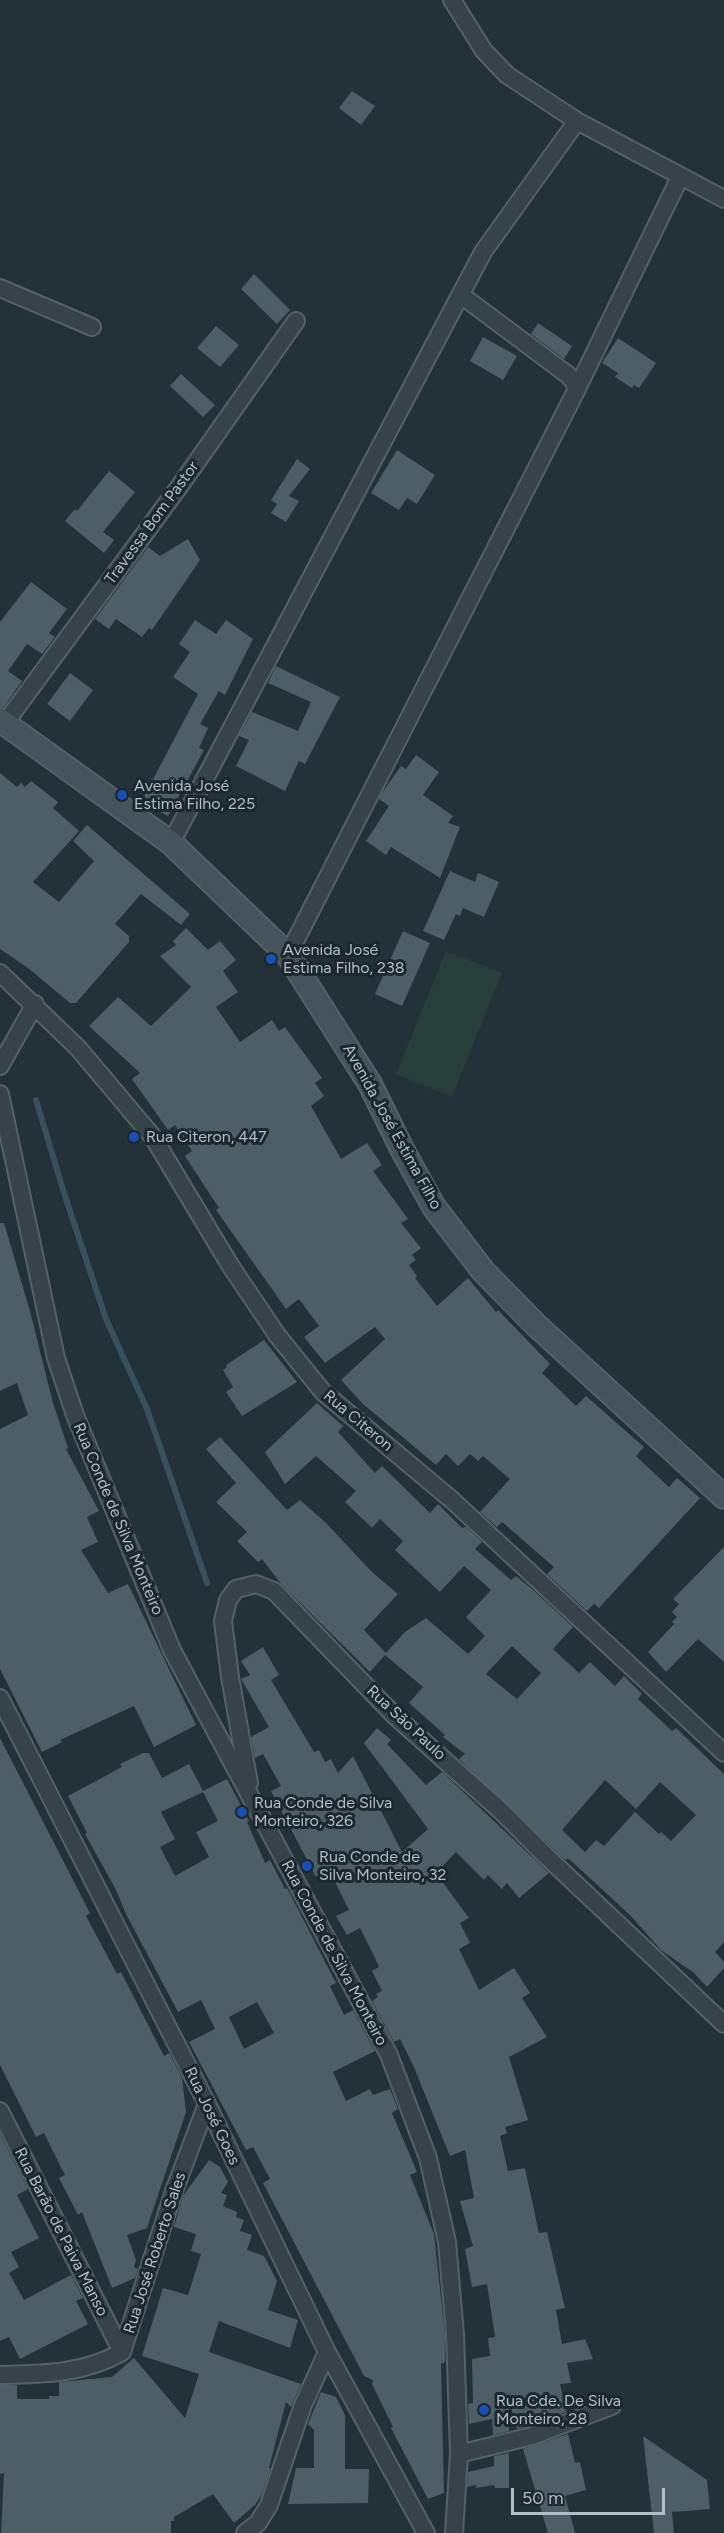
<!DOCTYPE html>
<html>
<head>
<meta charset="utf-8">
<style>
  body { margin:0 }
  #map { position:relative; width:724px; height:2533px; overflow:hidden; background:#233138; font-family:Figtree,sans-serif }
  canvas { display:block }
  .scale { position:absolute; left:511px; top:2488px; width:154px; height:27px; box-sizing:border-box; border:3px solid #b2bec5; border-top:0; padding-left:8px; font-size:18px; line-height:21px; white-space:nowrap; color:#b2bec5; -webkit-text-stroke:4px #1c272e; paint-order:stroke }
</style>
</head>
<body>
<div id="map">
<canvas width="724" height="2533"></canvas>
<div class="scale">50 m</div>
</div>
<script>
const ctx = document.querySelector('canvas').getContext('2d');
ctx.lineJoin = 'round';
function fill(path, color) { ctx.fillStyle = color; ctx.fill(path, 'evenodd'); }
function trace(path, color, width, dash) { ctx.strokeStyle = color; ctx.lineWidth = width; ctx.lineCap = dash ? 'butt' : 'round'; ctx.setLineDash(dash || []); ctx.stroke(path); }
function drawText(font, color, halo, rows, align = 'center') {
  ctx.font = font + ' Figtree,sans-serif'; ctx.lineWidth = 6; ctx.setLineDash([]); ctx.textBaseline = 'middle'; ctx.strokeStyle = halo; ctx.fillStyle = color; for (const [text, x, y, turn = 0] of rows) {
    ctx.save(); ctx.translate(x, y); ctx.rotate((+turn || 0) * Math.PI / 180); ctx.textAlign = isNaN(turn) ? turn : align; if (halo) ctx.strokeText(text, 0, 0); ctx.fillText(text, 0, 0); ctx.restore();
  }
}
fill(new Path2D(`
  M 446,951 L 502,973 L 452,1097 L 396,1074 Z`), '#283e39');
trace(new Path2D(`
  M 36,1100 L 65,1196 L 106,1319 L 147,1409 L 207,1583`), '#38515e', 6);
fill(new Path2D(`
  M 352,91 L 375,106 L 361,125 L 339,108 Z
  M 254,274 L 290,310 L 277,324 L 241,289 Z
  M 538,323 L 572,346 L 564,359 L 531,334 Z
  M 216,326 L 239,345 L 220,367 L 197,348 Z
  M 483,337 L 517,356 L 503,380 L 470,361 Z
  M 618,338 L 656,363 L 639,388 L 634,385 L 632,388 L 615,377 L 618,373 L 602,363 Z
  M 181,374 L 215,405 L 203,417 L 170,386 Z
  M 397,450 L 435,475 L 417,504 L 407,498 L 399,510 L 371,493 Z
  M 297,459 L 310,469 L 289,496 L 299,501 L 286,522 L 271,513 L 277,504 L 271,500 Z
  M 109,471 L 135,492 L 103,532 L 114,540 L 104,553 L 65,521 L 75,509 L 77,511 Z
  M 188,539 L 200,560 L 152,630 L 149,628 L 142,637 L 116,619 L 109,629 L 95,619 L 148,547 L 160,556 Z
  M 31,582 L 67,609 L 49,633 L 55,637 L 42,654 L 27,644 L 8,671 L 22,681 L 4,707 L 0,707 L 0,622 Z
  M 195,620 L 216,634 L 226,620 L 253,639 L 225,695 L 219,691 L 200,724 L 208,728 L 199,748 L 204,750 L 168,816 L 141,802 L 198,694 L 173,677 L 190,652 L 179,644 Z
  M 276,666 L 340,697 L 305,764 L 299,761 L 285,791 L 236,766 L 249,740 L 239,736 L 252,712 L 298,731 L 311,702 L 268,683 Z
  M 70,673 L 93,690 L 70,721 L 47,704 Z
  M 416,755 L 439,772 L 423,795 L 453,816 L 448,823 L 460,827 L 440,878 L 391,847 L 386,855 L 366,841 L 389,806 L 379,799 L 382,793 L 401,766 L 406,769 Z
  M 0,773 L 17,787 L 21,783 L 25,787 L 31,781 L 58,802 L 53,808 L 79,831 L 33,882 L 59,902 L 94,861 L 73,841 L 87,825 L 190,914 L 181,925 L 141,894 L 115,924 L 129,936 L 129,942 L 76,1003 L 70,1003 L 28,968 L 0,949 Z
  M 450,871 L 475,882 L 478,873 L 499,882 L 484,917 L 463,908 L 460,916 L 456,914 L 444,940 L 423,931 Z
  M 186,928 L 208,950 L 220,941 L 236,960 L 223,971 L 238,992 L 216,1007 L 240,1042 L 272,1020 L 279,1031 L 285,1027 L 322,1078 L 315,1083 L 324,1096 L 311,1106 L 341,1159 L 367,1143 L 382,1165 L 373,1171 L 408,1219 L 401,1223 L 421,1248 L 412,1255 L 416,1260 L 409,1265 L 417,1276 L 415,1278 L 437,1306 L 468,1278 L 496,1312 L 498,1310 L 550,1364 L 542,1373 L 576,1406 L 586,1396 L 644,1447 L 636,1456 L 669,1487 L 677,1478 L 700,1498 L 599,1608 L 594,1604 L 587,1611 L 547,1574 L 554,1567 L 502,1522 L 497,1527 L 480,1512 L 510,1479 L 483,1456 L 478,1461 L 470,1454 L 458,1466 L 446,1454 L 436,1465 L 363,1404 L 341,1380 L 385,1339 L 375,1327 L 325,1363 L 304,1337 L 319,1326 L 299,1299 L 286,1309 L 216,1210 L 219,1208 L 185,1156 L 192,1151 L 175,1125 L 168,1130 L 132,1079 L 140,1073 L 89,1026 L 118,997 L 151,1026 L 191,987 L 160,956 L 176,945 L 173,941 Z
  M 403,931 L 430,943 L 402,1006 L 375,994 Z
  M 0,1223 L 4,1223 L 30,1311 L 53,1403 L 68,1448 L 66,1449 L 99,1511 L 87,1517 L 98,1542 L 81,1550 L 108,1593 L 128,1584 L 196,1725 L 154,1747 L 134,1706 L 60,1740 L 62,1742 L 42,1752 L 0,1669 L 0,1429 L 28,1415 L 17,1383 L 0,1391 Z
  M 264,1340 L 297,1382 L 242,1416 L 226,1392 L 233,1387 L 223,1370 L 227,1367 L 226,1365 Z
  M 317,1403 L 343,1426 L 338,1432 L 375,1473 L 382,1466 L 430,1513 L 438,1504 L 462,1528 L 466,1527 L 482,1542 L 475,1549 L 511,1580 L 516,1576 L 532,1589 L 573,1627 L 553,1649 L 579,1673 L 590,1662 L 615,1686 L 624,1676 L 642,1694 L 638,1699 L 672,1731 L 676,1728 L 724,1774 L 724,1942 L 715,1952 L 724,1962 L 724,1968 L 707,1987 L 694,1973 L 661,1950 L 630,1915 L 568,1858 L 565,1860 L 459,1759 L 465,1754 L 443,1737 L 445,1735 L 409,1703 L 423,1687 L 385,1655 L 370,1672 L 282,1585 L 262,1559 L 258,1562 L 237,1541 L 247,1532 L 216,1502 L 236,1483 L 206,1449 L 220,1437 L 287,1510 L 300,1500 L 325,1522 L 373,1573 L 398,1594 L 364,1630 L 386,1653 L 405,1632 L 426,1618 L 468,1654 L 485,1636 L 466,1617 L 491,1590 L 464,1566 L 440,1592 L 395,1550 L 403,1541 L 380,1519 L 372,1528 L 345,1502 L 356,1491 L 316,1456 L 285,1484 L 265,1452 ZM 512,1646 L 541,1673 L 517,1699 L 486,1674 ZM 605,1780 L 636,1809 L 660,1782 L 696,1815 L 671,1841 L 661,1832 L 659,1834 L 635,1812 L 604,1846 L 596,1840 L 585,1852 L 562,1830 Z
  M 724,1547 L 724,1662 L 698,1639 L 666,1672 L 648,1652 L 674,1624 L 672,1622 L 677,1617 L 672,1612 L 679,1604 L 673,1599 Z
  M 263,1647 L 279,1675 L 271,1680 L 314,1752 L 319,1750 L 325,1762 L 331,1759 L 338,1773 L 353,1756 L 402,1852 L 428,1829 L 364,1743 L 377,1728 L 391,1740 L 387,1744 L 426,1785 L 442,1772 L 549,1873 L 519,1898 L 507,1883 L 502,1889 L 488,1875 L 484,1880 L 456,1852 L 436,1873 L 469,1918 L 460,1923 L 470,1943 L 459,1949 L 479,1990 L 514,1968 L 530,1993 L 522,1998 L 547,2037 L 509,2057 L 528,2120 L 505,2127 L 507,2133 L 500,2136 L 508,2171 L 525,2168 L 538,2229 L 539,2233 L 547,2232 L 565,2308 L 556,2310 L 562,2344 L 585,2339 L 593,2359 L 567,2363 L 571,2383 L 560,2384 L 566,2412 L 529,2426 L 517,2429 L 509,2400 L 509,2431 L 493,2435 L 492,2419 L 469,2424 L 468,2404 L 473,2403 L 472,2359 L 490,2356 L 488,2338 L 495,2337 L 487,2284 L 472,2287 L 465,2249 L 473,2246 L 460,2201 L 474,2198 L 465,2150 L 450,2156 L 413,2065 L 400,2039 L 394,2042 L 372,2001 L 378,1997 L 376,1994 L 382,1991 L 372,1971 L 379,1967 L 375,1958 L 360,1928 L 347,1935 L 336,1916 L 349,1910 L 329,1870 L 316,1877 L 271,1791 L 281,1786 L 263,1754 L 255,1758 L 251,1737 L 269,1727 L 241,1679 L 250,1675 L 241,1661 Z
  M 0,1738 L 90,1913 L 86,1916 L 117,1974 L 121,1972 L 164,2056 L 169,2053 L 182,2078 L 186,2112 L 147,2228 L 127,2235 L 136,2260 L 134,2267 L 138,2269 L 135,2278 L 112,2288 L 82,2212 L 78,2215 L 59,2178 L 65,2175 L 44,2133 L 36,2137 L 0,2065 Z
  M 143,1753 L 149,1753 L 162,1778 L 189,1764 L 203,1791 L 227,1779 L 249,1821 L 247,1822 L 265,1863 L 270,1860 L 285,1889 L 287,1888 L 336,1983 L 330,1986 L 344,2015 L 353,2010 L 375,2051 L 333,2072 L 346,2101 L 370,2089 L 373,2095 L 390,2089 L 398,2109 L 392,2113 L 417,2172 L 410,2175 L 434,2234 L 445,2335 L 445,2362 L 441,2364 L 444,2493 L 428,2499 L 391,2428 L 393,2427 L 372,2384 L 373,2380 L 364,2376 L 263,2183 L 270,2179 L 253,2147 L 246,2150 L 189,2042 L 215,2029 L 201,2000 L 178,2012 L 127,1916 L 115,1888 L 85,1834 L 87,1833 L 68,1796 L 122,1767 L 120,1764 ZM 203,1792 L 218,1821 L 196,1832 L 209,1857 L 175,1876 L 160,1847 L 175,1839 L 161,1812 ZM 257,2002 L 274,2033 L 244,2049 L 229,2017 Z
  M 0,2134 L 28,2189 L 17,2195 L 39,2238 L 11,2252 L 19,2267 L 9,2273 L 24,2300 L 71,2275 L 83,2298 L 76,2301 L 88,2324 L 20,2359 L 9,2337 L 0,2341 Z
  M 209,2160 L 220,2167 L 228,2182 L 221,2193 L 227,2195 L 223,2206 L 237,2212 L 236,2217 L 244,2220 L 240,2231 L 252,2235 L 247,2250 L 264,2256 L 277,2281 L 268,2310 L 298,2320 L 290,2348 L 219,2321 L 209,2352 L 301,2384 L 291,2407 L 286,2402 L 269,2468 L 271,2468 L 262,2494 L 255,2505 L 234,2523 L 213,2494 L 174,2517 L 174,2521 L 171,2521 L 171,2533 L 1,2533 L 4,2473 L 0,2474 L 0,2385 L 17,2385 L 17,2399 L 49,2399 L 49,2396 L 59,2396 L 59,2382 L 112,2377 L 134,2358 L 185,2418 L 199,2374 L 142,2356 L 163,2288 L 188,2295 L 201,2254 L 191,2251 L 196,2234 L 174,2227 L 183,2196 Z
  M 321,2392 L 336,2397 L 345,2415 L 345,2469 L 369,2469 L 368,2503 L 288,2504 L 296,2468 L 314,2468 L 314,2430 L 308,2424 Z
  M 568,2434 L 575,2463 L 580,2462 L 586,2490 L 565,2496 L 575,2533 L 548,2533 L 523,2449 Z
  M 643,2436 L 707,2480 L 710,2509 L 672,2512 L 674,2533 L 654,2533 Z
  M 509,2453 L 509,2488 L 495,2488 L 494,2485 L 476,2488 L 476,2485 L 467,2487 L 468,2472 L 494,2466 L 494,2456 Z`), '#4e5e67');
const street = new Path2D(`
  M 452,0 L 484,51 L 507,75 L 577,121 L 724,199
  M 0,288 L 92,327
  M 576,391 L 680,177
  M 5,723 L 179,487 L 296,321
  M 171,843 L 483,252 L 577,121
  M 288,955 L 576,391 L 575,383 L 568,375 L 461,295
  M 0,973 L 78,1048 L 153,1137 L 230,1265 L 277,1335 L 323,1392 L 452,1500 L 724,1753
  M 0,1066 L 35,1004
  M 0,1094 L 56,1358 L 75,1415 L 172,1650 L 389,2055 L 428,2158 L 447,2242 L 455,2334 L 459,2454 L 454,2533
  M 0,1698 L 207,2104 L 327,2352 L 426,2533
  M 249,1783 L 230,1677 L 223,1621 L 228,1600 L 236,1589 L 256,1584 L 274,1591 L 394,1715 L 501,1811 L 545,1855 L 724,2024
  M 0,2111 L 122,2352
  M 0,2375 C 43,2374 84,2374 122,2352 L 174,2191 L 207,2104
  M 459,2454 L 532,2436 L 612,2406
  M 245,2533 L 258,2523 L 269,2505 L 303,2405 L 327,2352`);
const secondary = new Path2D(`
  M 0,720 L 171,843 L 288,955 L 370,1084 L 402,1149 L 434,1207 L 483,1271 L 536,1325 L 724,1497`);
trace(street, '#556067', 20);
trace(secondary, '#556067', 26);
trace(street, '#374249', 16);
trace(secondary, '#45535c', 22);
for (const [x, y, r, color] of [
  [122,795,6,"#1a4fb4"],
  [271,959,6,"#1a4fb4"],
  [134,1137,6,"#1a4fb4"],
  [242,1812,6,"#1a4fb4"],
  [307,1866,6,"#1a4fb4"],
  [484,2410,6,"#1a4fb4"]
]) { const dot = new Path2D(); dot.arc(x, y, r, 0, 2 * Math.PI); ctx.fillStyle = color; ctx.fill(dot); trace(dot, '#1c272e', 2); }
drawText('16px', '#b2bec5', '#1c272e', [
  ["Travessa Bom Pastor",152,523,-54],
  ["Avenida José Estima Filho",392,1127,61],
  ["Rua Citeron",358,1421,40],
  ["Rua Conde de Silva Monteiro",118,1519,67],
  ["Rua São Paulo",406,1723,43],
  ["Rua Conde de Silva Monteiro",334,1953,62],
  ["Rua José Goes",212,2116,64],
  ["Rua Barão de Paiva Manso",61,2232,63],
  ["Rua José Roberto Sales",155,2253,-72]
]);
drawText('16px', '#b2bec5', '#1c272e', [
  ["Avenida José",134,786],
  ["Estima Filho, 225",134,804],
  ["Avenida José",283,950],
  ["Estima Filho, 238",283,968],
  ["Rua Citeron, 447",146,1137],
  ["Rua Conde de Silva",254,1803],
  ["Monteiro, 326",254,1821],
  ["Rua Conde de",319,1857],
  ["Silva Monteiro, 32",319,1875],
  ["Rua Cde. De Silva",496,2401],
  ["Monteiro, 28",496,2419]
], 'left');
</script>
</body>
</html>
